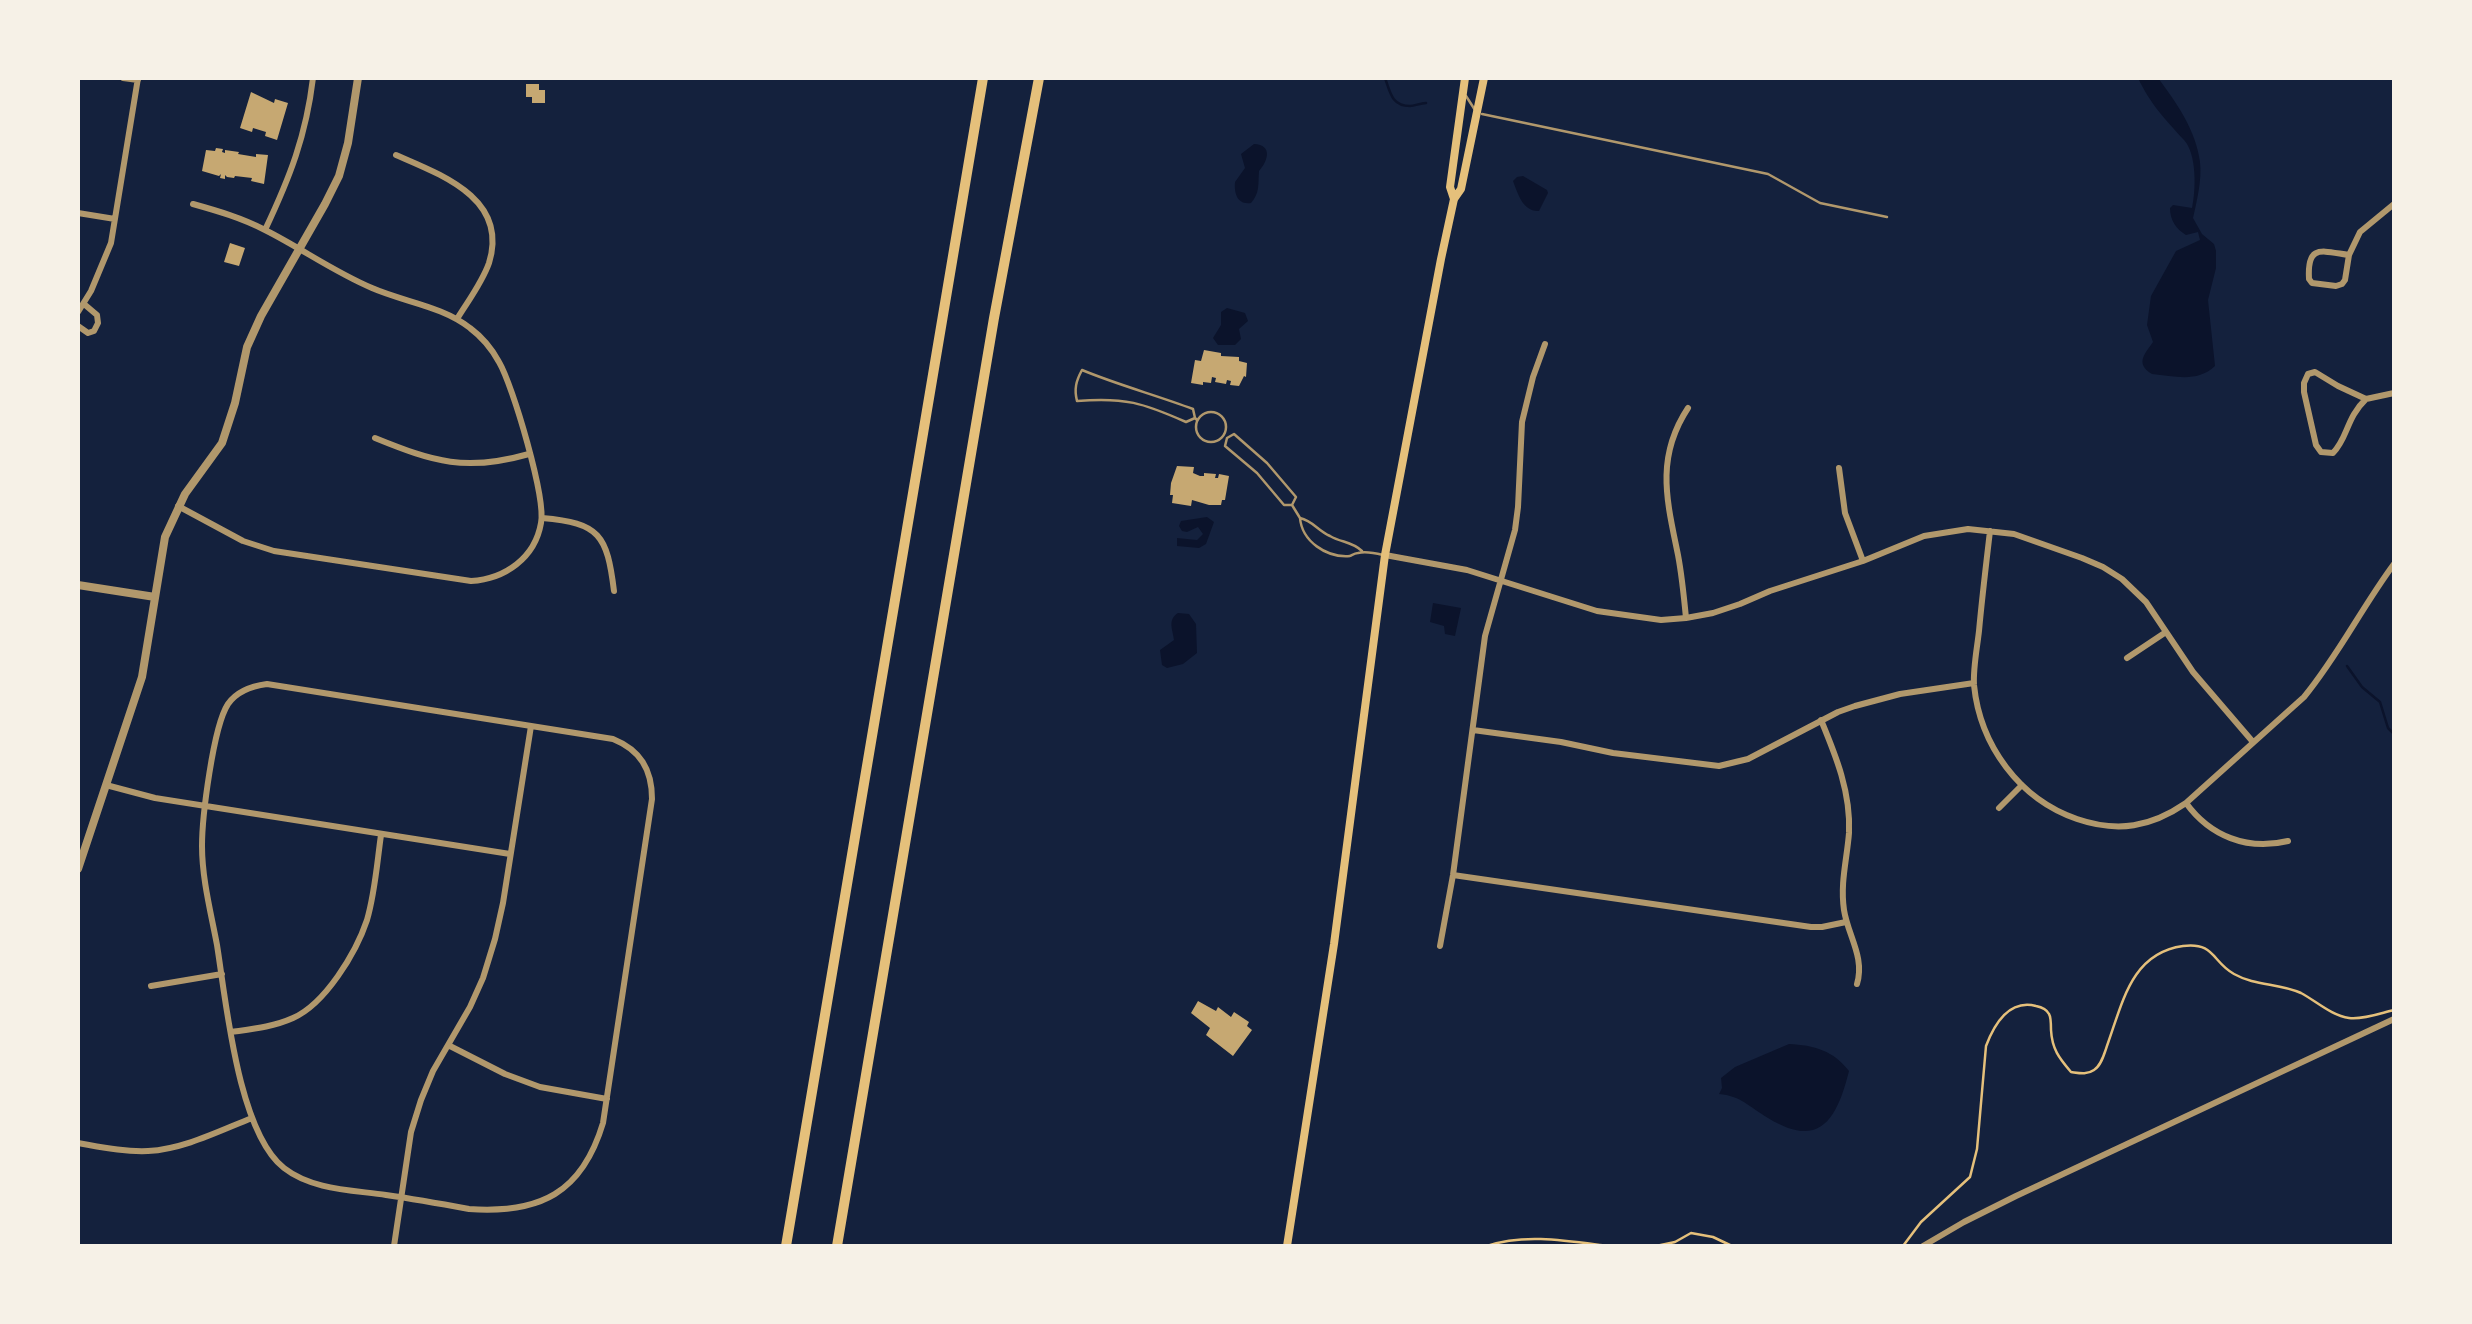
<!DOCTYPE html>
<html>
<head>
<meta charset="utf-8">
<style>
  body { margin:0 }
  #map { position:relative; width:2472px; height:1324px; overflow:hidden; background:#14213d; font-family:"Public Sans",sans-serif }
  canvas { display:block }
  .frame { position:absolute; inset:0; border:80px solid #f6f1e7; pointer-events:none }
</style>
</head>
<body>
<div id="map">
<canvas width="2472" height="1324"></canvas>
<div class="frame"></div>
</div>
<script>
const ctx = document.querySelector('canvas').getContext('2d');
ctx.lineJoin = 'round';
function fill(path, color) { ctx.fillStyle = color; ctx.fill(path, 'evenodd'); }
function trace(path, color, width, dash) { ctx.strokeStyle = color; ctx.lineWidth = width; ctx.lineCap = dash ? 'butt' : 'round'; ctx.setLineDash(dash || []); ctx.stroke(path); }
fill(new Path2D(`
  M 2138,78 L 2158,78 C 2176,102 2196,130 2200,162 C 2202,180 2197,200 2193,218 L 2202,234 L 2214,244 L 2216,251 L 2216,268 L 2208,300 L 2215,366 C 2197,383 2175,376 2152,374 C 2134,363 2146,353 2153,342 L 2147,325 L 2151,296 L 2176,251 L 2200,240 L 2198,232 L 2186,235 C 2176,229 2170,220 2170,208 L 2173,205 L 2192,208 C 2196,190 2197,154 2184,140 C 2165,119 2151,105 2138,78 Z
  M 1254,144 C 1273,145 1268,161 1259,171 C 1258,184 1260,193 1251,203 C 1237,205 1234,193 1235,182 L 1245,168 L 1241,154 Z
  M 1523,176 L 1547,190 L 1548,193 L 1539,211 C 1523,212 1518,194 1513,181 L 1517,177 Z
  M 1227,308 L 1245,313 L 1248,321 L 1239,329 L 1241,339 L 1235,345 L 1218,345 L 1213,338 L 1221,325 L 1221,312 Z
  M 1207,517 L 1214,522 L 1206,544 L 1199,548 L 1177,546 L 1177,538 L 1197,540 L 1203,534 L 1198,527 L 1187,532 L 1182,531 L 1179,526 L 1181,521 Z
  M 1433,603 L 1461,608 L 1455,636 L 1445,634 L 1444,626 L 1430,622 Z
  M 1178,613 L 1189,614 L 1196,624 L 1197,653 L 1183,664 L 1167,668 L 1162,665 L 1160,650 L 1174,640 C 1173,630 1167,620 1178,613 Z
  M 1789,1044 C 1814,1045 1834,1051 1849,1071 C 1837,1119 1820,1150 1768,1118 C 1748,1106 1741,1096 1719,1094 L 1722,1088 L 1721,1078 L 1735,1067 Z`), '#0b132b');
trace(new Path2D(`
  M 1385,78 C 1390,91 1391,106 1410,106 C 1415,106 1420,103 1426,103
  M 2347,666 L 2362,687 L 2380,702 L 2388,728 L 2394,734`), '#0b132b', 2.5);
fill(new Path2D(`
  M 526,84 L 539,84 L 539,90 L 545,90 L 545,103 L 532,103 L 532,97 L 526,97 Z
  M 251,92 L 274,103 L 275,99 L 288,103 L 277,140 L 265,136 L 266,132 L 253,128 L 252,132 L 240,128 Z
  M 216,148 L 223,149 L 222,152 L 225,153 L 225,150 L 239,152 L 238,154 L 256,157 L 256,154 L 268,155 L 264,184 L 251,181 L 252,178 L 235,176 L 234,178 L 227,177 L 225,175 L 225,179 L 220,178 L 221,174 L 219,176 L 202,171 L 206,150 L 215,151 Z
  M 230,243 L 245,248 L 239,266 L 224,262 Z
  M 1204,350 L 1221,353 L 1221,356 L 1239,357 L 1239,361 L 1247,363 L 1246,377 L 1244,376 L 1239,386 L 1230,385 L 1231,381 L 1227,380 L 1226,384 L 1215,382 L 1216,378 L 1212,377 L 1211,383 L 1203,382 L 1203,385 L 1191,383 L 1195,360 L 1201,361 Z
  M 1177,466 L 1194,467 L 1193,473 L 1200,476 L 1204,476 L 1204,473 L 1216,474 L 1215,478 L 1218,478 L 1219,474 L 1229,476 L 1225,500 L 1222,500 L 1221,505 L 1209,505 L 1192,500 L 1191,506 L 1172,503 L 1173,495 L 1170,495 L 1171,483 Z
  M 1198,1001 L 1216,1011 L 1218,1007 L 1231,1017 L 1234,1012 L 1249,1022 L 1247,1026 L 1252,1030 L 1233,1056 L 1206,1035 L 1210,1028 L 1191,1013 Z`), '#c6a872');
trace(new Path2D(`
  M 1487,1246 C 1524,1233 1569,1241 1607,1246
  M 1656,1246 L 1675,1242 L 1691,1233 L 1713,1237 L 1732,1246
  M 1903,1246 L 1921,1222 L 1970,1177 L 1977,1149 L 1986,1046 C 1994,1025 2009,999 2036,1006 C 2041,1007 2047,1010 2049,1014 C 2051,1017 2051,1028 2051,1030 C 2052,1049 2059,1058 2071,1072 C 2079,1073 2087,1075 2094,1070 C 2102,1065 2105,1051 2108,1043 C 2123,1001 2132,953 2183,946 C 2215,942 2212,962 2234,974 C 2255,986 2280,983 2301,993 C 2316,1001 2332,1016 2349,1018 C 2363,1020 2381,1013 2394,1010`), '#e5c07b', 2.5);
trace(new Path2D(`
  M 1466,96 L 1475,110
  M 1482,114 L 1768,174 L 1820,203 L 1887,217
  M1196 427a15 15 0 1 1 30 0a15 15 0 1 1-30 0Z
  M 1195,418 L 1186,422 C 1143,403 1125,397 1077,401 C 1074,389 1076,381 1082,370 C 1118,385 1156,395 1193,409 L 1195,418 L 1197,420
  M 1292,505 L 1284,505 L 1257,473 L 1225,446 L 1227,438 L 1234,434 L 1267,463 L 1296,497 L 1292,505 L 1300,518
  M 1362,551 C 1351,541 1342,543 1330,536 C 1317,530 1313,521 1300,518 C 1302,541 1326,558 1350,556 C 1352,555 1355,553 1358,553 C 1366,551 1375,553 1383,555`), '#b1986c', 2.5);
trace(new Path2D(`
  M 123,78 L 138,80
  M 396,155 C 442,175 509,199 489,263 C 482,283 468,301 457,319
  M 78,213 L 115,219
  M 265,230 C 290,177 306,136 313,78
  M 2349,255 C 2321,251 2307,244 2309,279 L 2312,283 L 2336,286 L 2342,284 L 2345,280 L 2349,255 L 2360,232 L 2394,204
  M 78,312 L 91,291 L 111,243 L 138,78
  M 78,326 L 88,333 L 94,331 L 98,323 L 97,315 L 84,304
  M 2315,372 L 2338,386 L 2366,399 C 2346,418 2348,438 2333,453 L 2321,452 L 2316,445 L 2304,392 L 2304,383 L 2308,374 Z
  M 2366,399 L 2394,393
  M 375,438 C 434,462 466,472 529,454
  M 1839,468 L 1845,513 L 1863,561
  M 178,506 L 243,541 L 274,551 L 471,581 C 505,579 535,558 541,523 C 546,498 513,386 499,362 C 492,349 482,337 470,328 C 442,306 404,302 372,288 C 334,272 301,248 265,230 C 242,218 218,211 193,204
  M 542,518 C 600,523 607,535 614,591
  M 1990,531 C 1986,565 1982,598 1979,631 C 1977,649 1973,668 1974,685 C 1980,745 2019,799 2077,819 C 2118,833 2151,827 2186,803 L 2304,697 C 2338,656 2362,607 2394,564
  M 1385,555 L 1467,570 L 1597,611 L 1661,620 L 1686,618 L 1713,613 L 1740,604 L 1770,591 L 1863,561 L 1924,536 L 1968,529 L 2014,534 L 2082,558 L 2103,567 L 2122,579 L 2146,602 L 2193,672 L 2253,742
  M 1686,618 C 1684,597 1682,576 1678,555 C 1667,501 1655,458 1688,408
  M 2127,658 L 2166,632
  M 267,684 L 613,739 C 640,750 652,769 652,799 L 603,1123 C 582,1193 540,1214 469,1209 C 442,1204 414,1199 386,1195 C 353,1190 312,1190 284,1168 C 238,1132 226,1001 217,945 C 211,913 202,879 202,846 C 202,818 213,727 228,704 C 237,691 252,686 267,684 Z
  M 1821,720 C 1836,756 1851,793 1849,833 C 1847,859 1840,883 1844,910 C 1848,936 1865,957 1857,984
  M 1473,730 L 1561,742 L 1613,753 L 1719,766 L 1748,759 L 1838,712 L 1855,706 L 1900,694 L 1974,683
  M 106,785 L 155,798 L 510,854
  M 2186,803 C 2210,836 2247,851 2288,841
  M 1999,808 L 2022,785
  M 1453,875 L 1811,927 L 1822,927 L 1846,922
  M 1440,946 L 1453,875 L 1485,636 L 1515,530 L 1518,507 L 1522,422 L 1533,377 L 1545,344
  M 151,986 L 222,974
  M 231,1032 C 252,1029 273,1027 293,1018 C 325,1004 356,953 367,920 C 375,893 377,863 381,835
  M 448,1045 L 505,1074 L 540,1087 L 607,1099
  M 78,1143 C 101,1147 124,1152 148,1151 C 184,1149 219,1131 252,1118
  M 394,1246 L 411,1132 L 421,1100 L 433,1071 L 470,1007 L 483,978 L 495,939 L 503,903 L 531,726
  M 1923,1246 L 1964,1222 L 2016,1196 L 2394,1019`), '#b1986c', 6);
trace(new Path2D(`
  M 78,585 L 155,597
  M 78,869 L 142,677 L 165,537 L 185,494 L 222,443 L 235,403 L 247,347 L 261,316 L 325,204 L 339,176 L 348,143 L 358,78`), '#b1986c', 8);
trace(new Path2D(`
  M 1454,199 L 1450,187 L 1465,78
  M 1287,1246 L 1334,944 L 1385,555 L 1441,259 L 1454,199 L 1461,189 L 1484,78`), '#e5c07b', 8);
trace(new Path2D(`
  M 786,1246 L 983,78
  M 837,1246 L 994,318 L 1039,78`), '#e5c07b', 10);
</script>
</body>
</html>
